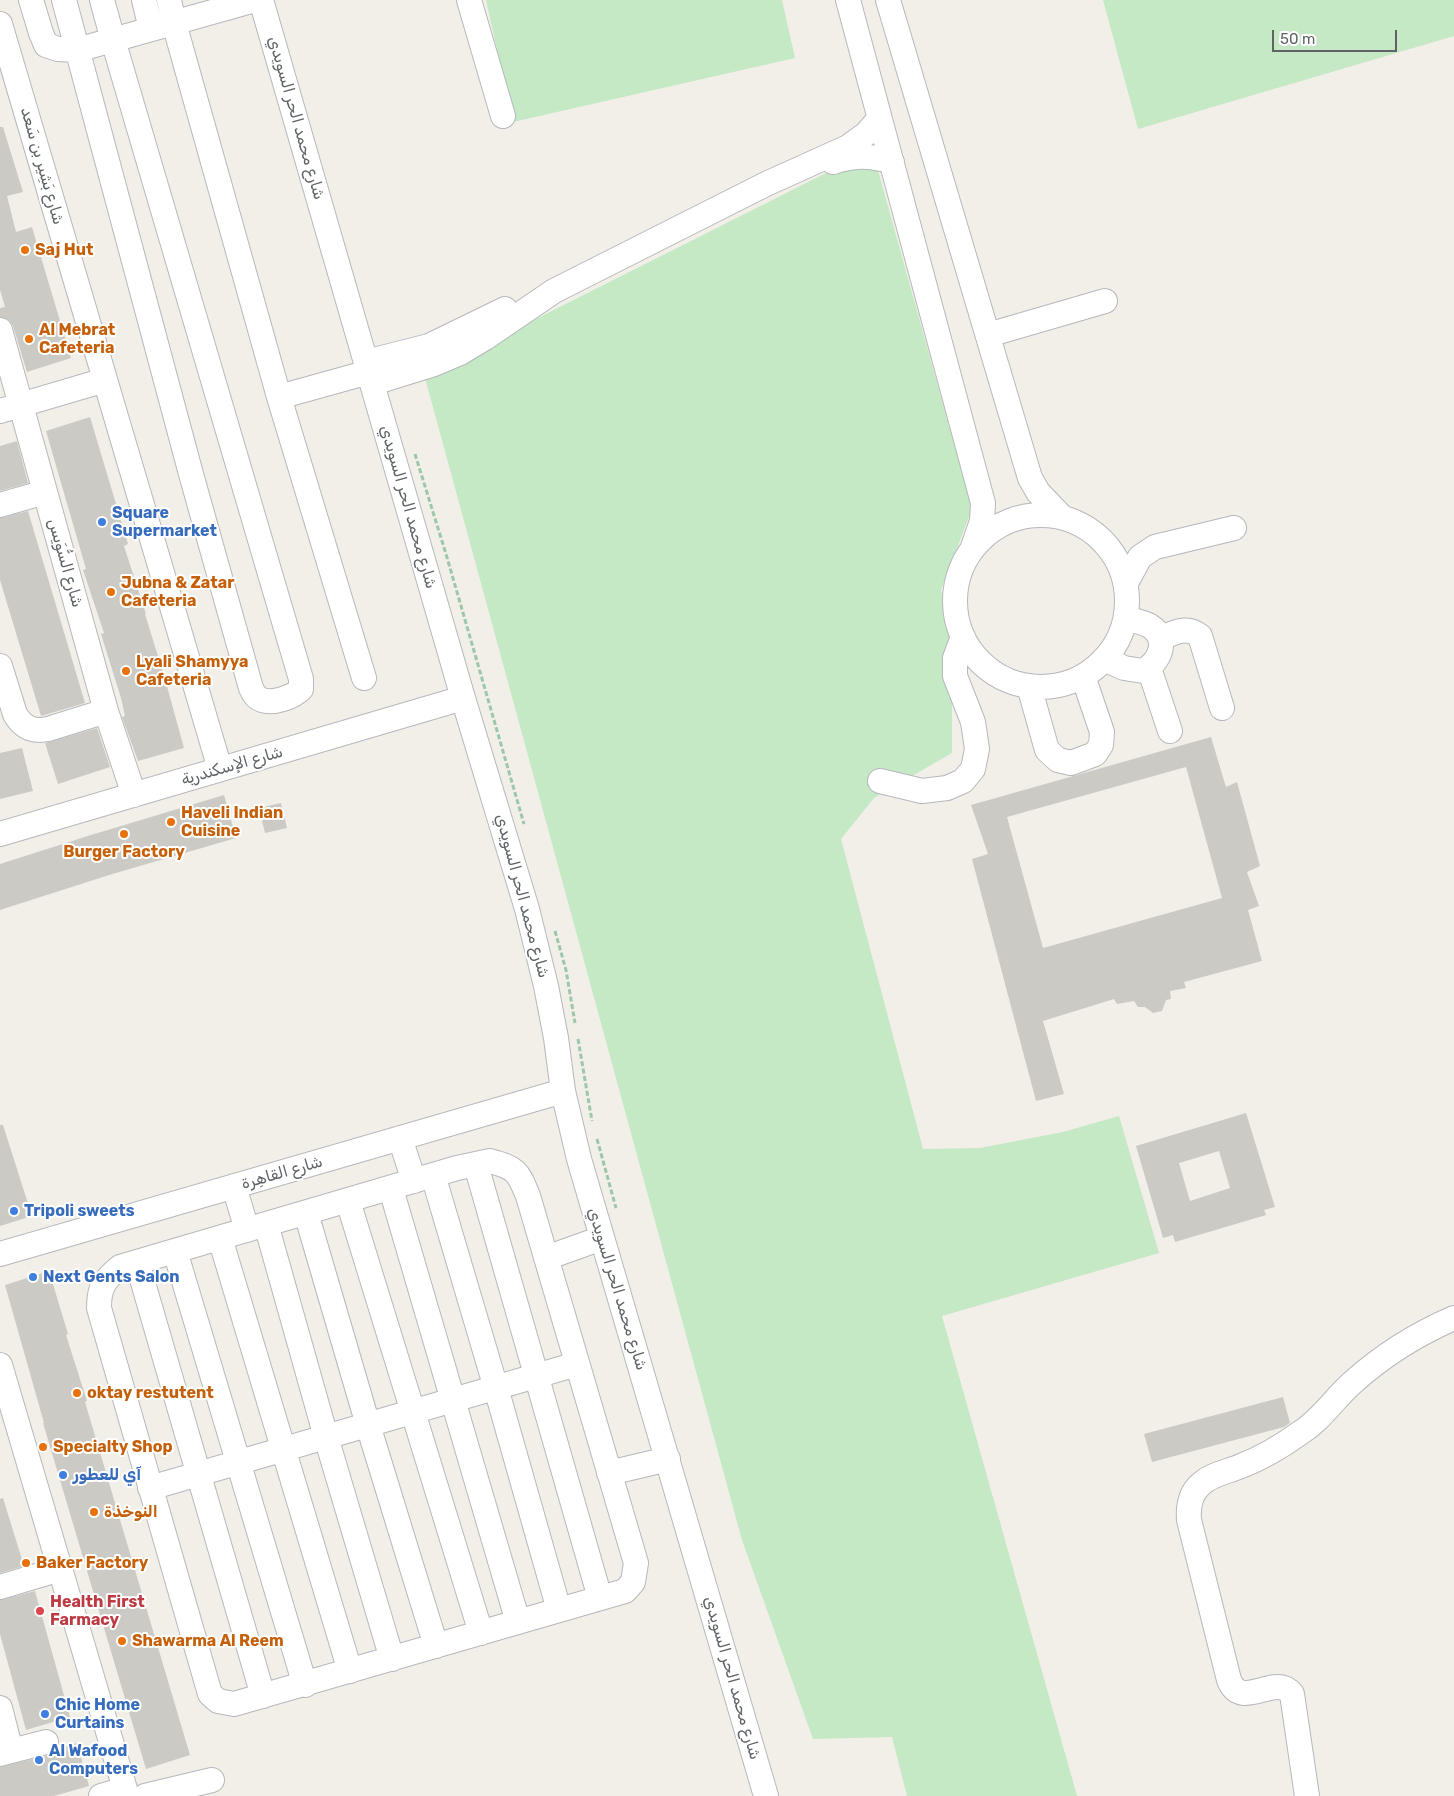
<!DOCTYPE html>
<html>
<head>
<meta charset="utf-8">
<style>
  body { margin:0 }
  #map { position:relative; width:1454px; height:1796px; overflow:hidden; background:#f1efe8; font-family:Rubik,sans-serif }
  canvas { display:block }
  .scale { position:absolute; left:1272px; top:30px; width:125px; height:22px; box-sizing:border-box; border:2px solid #5f6368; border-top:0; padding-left:6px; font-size:15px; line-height:18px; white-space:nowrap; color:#5f6368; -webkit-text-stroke:4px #fff; paint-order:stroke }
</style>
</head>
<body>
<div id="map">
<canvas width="1454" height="1796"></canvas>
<div class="scale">50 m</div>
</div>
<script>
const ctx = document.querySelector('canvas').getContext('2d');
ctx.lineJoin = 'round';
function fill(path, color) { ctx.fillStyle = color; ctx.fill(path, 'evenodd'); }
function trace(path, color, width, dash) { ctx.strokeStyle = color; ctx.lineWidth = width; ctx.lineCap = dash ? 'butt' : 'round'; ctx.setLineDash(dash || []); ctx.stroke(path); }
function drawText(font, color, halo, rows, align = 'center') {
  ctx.font = font + ' Rubik,"Noto Sans Arabic",sans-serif'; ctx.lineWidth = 4; ctx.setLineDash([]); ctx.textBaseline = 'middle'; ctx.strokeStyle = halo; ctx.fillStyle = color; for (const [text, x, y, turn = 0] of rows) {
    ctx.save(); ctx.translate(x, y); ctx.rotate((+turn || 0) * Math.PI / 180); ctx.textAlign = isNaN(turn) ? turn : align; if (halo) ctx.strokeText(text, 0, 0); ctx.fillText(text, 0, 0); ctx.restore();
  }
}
fill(new Path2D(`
  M 486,0 L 782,0 L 795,58 L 513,122 Z
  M 1103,0 L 1454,0 L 1454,36 L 1138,129 Z
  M 876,163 L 972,509 L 941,590 L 952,647 L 952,753 L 874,798 L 841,839 L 923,1149 L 980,1148 L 1063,1132 L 1119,1116 L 1159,1253 L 942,1316 L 1077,1796 L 907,1796 L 892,1737 L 813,1739 L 742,1540 L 425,378 L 516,329 L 842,165 Z`), '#c5e8c5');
fill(new Path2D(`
  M 0,127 L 3,127 L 23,192 L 7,196 L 16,232 L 32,227 L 71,358 L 27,372 L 13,326 L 9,320 L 0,317 L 0,308 L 5,307 L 0,290 Z
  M 90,417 L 128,544 L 124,546 L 146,614 L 145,614 L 165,679 L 184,748 L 138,761 L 122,717 L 125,716 L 121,698 L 101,634 L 104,633 L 83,570 L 86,569 L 46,431 Z
  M 17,441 L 28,483 L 0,491 L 0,446 Z
  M 28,511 L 85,703 L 41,716 L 0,580 L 0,518 Z
  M 97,728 L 110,767 L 58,784 L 45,743 Z
  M 1211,737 L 1226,787 L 1237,782 L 1260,866 L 1247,872 L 1259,906 L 1248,910 L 1262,961 L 1184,982 L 1186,988 L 1170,991 L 1171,999 L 1166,1000 L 1162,1011 L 1153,1013 L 1145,1007 L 1138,1007 L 1134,1001 L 1117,1004 L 1114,999 L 1043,1021 L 1064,1094 L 1036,1101 L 972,859 L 988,854 L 971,805 ZM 1186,767 L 1222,898 L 1043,948 L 1007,817 Z
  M 22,748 L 33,791 L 0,799 L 0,753 Z
  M 224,795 L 236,838 L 109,875 L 0,910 L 0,864 L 91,835 Z
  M 281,803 L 287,828 L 265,833 L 259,808 Z
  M 1246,1113 L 1275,1207 L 1264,1210 L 1266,1215 L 1175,1242 L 1173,1235 L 1163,1238 L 1136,1146 ZM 1219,1151 L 1230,1188 L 1190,1201 L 1179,1163 Z
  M 0,1125 L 3,1125 L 32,1216 L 0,1226 Z
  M 49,1271 L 68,1334 L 66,1335 L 87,1401 L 85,1402 L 190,1755 L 146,1769 L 43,1423 L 44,1423 L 5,1285 Z
  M 1283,1397 L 1290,1423 L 1284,1427 L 1152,1462 L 1144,1434 Z
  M 3,1498 L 24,1566 L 0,1573 L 0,1499 Z
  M 35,1591 L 70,1717 L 26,1730 L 0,1634 L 0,1600 Z
  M 77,1743 L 89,1786 L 54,1796 L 0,1796 L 0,1767 L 49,1755 L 57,1749 Z`), '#cccac5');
const minor = new Path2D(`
  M 31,0 L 41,33 L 46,45 L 58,49 L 77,50 L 255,0
  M 64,0 L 191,474 L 251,688 C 253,693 256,698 262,700 C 274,704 293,697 301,689 L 301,679 L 113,40 L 102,0
  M 144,0 L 151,29
  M 169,0 L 174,23 L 279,397 L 364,678
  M 261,0 L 463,698 L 527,909 L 546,986 L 556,1038 L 563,1091 L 579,1159 L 766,1796
  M 469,0 L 503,116
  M 848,0 L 983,503 L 982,521 L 973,547
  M 888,0 L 1030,478 L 1038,492 L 1060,515
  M 0,24 L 220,769
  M 833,162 C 854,155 871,155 892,162
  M 0,330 L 106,711 L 134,795
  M 988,335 L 1105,301
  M 366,362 L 429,346 L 505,309
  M 373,383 L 434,364 L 460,353 L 485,338 L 554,291 L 766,184 L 848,147 L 866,134 L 879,119
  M 279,397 L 369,372
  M 0,411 L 105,380
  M 0,505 L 45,492
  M955 601a86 86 0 1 1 172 0a86 86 0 1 1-172 0Z
  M 1126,583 L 1140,557 L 1155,547 L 1234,528
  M 1160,638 C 1175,633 1186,625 1200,636 L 1222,708
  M 1104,659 L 1124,668 L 1143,671 C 1160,662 1170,639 1150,626 C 1143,622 1134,621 1127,618
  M 0,666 L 15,714 C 23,728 33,732 48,729 L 106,711
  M 1149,668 L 1170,731
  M 1029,686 L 1047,750 L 1058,760 L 1071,763 L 1095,754 L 1101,745 L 1102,732 L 1083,676
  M 880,781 L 922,791 L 947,788 L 963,781 L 973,769 L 977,749 L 973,722 L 955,676 L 955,658 L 963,637
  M 0,834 L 463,698
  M 400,1138 L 414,1181
  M 490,1161 C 516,1168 518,1171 528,1196 L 636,1563 L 633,1582 L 625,1591 L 234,1704 L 218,1701 L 210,1694 L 99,1308 C 99,1287 104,1280 120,1267 L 457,1168 Z
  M 476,1165 L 600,1598
  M 433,1175 L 496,1388 L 559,1610
  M 234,1186 L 247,1230
  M 391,1189 L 518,1622
  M 348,1201 L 481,1633
  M 306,1213 L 368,1425 L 436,1646
  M 266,1224 L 326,1437 L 392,1659
  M 220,1238 L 350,1671
  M 175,1251 L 305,1685
  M 0,1254 L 563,1091
  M 546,1258 L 602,1238
  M 137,1262 L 263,1696
  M 0,1365 L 127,1796
  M 609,1473 L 668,1459
  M 150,1488 L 577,1364
  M 0,1587 L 60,1569
  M 0,1708 L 11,1751
  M 0,1754 L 46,1742
  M 101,1796 L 125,1789
  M 145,1796 L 212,1780
  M 1307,1796 L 1292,1694 C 1275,1672 1242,1712 1229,1680 L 1189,1520 C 1188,1507 1190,1494 1200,1485 C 1211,1474 1227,1472 1241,1466 C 1262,1458 1282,1446 1300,1433 C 1321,1420 1334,1399 1352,1383 C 1382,1356 1417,1334 1454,1318`);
trace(minor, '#b5b8bc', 26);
trace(new Path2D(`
  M 415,454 L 446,554 L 524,824
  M 555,931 L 566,970 L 575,1023
  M 578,1039 L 592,1121
  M 597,1139 L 616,1208`), '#9cc7a9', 3, [5, 2.5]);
trace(minor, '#fff', 24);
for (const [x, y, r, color] of [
  [25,250,5,"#e8710a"],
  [29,339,5,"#e8710a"],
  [102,522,5,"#3f7fe0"],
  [111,592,5,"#e8710a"],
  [126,671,5,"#e8710a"],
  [171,822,5,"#e8710a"],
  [124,834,5,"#e8710a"],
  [14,1211,5,"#3f7fe0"],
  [33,1277,5,"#3f7fe0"],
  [77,1393,5,"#e8710a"],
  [43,1447,5,"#e8710a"],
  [63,1475,5,"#3f7fe0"],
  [94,1512,5,"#e8710a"],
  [26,1563,5,"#e8710a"],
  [40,1611,5,"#e0444e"],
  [122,1641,5,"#e8710a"],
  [45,1714,5,"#3f7fe0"],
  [39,1760,5,"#3f7fe0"]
]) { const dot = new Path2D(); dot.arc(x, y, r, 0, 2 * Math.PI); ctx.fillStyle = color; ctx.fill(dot); trace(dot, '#fff', 2); }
drawText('16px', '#5f6368', '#fff', [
  ["شارع محمد الحر السويدي",296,118,74],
  ["شارع بَشِير بن سَعد",42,166,74],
  ["شارع محمد الحر السويدي",408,507,74],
  ["شارع السُّوَيس",65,563,74],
  ["شارع الإسكندرية",232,766,-16],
  ["شارع محمد الحر السويدي",522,896,75],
  ["شارع القاهِرة",282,1173,-16],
  ["شارع محمد الحر السويدي",617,1289,73],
  ["شارع محمد الحر السويدي",732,1678,74]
]);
drawText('bold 16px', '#c56008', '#fff', [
  ["Saj Hut",35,250],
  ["Al Mebrat",39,330],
  ["Cafeteria",39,348],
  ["Jubna & Zatar",121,583],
  ["Cafeteria",121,601],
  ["Lyali Shamyya",136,662],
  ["Cafeteria",136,680],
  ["Haveli Indian",181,813],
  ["Cuisine",181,831],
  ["Burger Factory",124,852,"center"],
  ["oktay restutent",87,1393],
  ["Specialty Shop",53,1447],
  ["النوخذة",104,1512],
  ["Baker Factory",36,1563],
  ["Shawarma Al Reem",132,1641]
], 'left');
drawText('bold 16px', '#366cbe', '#fff', [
  ["Square",112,513],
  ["Supermarket",112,531],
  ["Tripoli sweets",24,1211],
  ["Next Gents Salon",43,1277],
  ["آي للعطور",73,1475],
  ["Chic Home",55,1705],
  ["Curtains",55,1723],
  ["Al Wafood",49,1751],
  ["Computers",49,1769]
], 'left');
drawText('bold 16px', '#be3a42', '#fff', [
  ["Health First",50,1602],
  ["Farmacy",50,1620]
], 'left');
</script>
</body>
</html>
